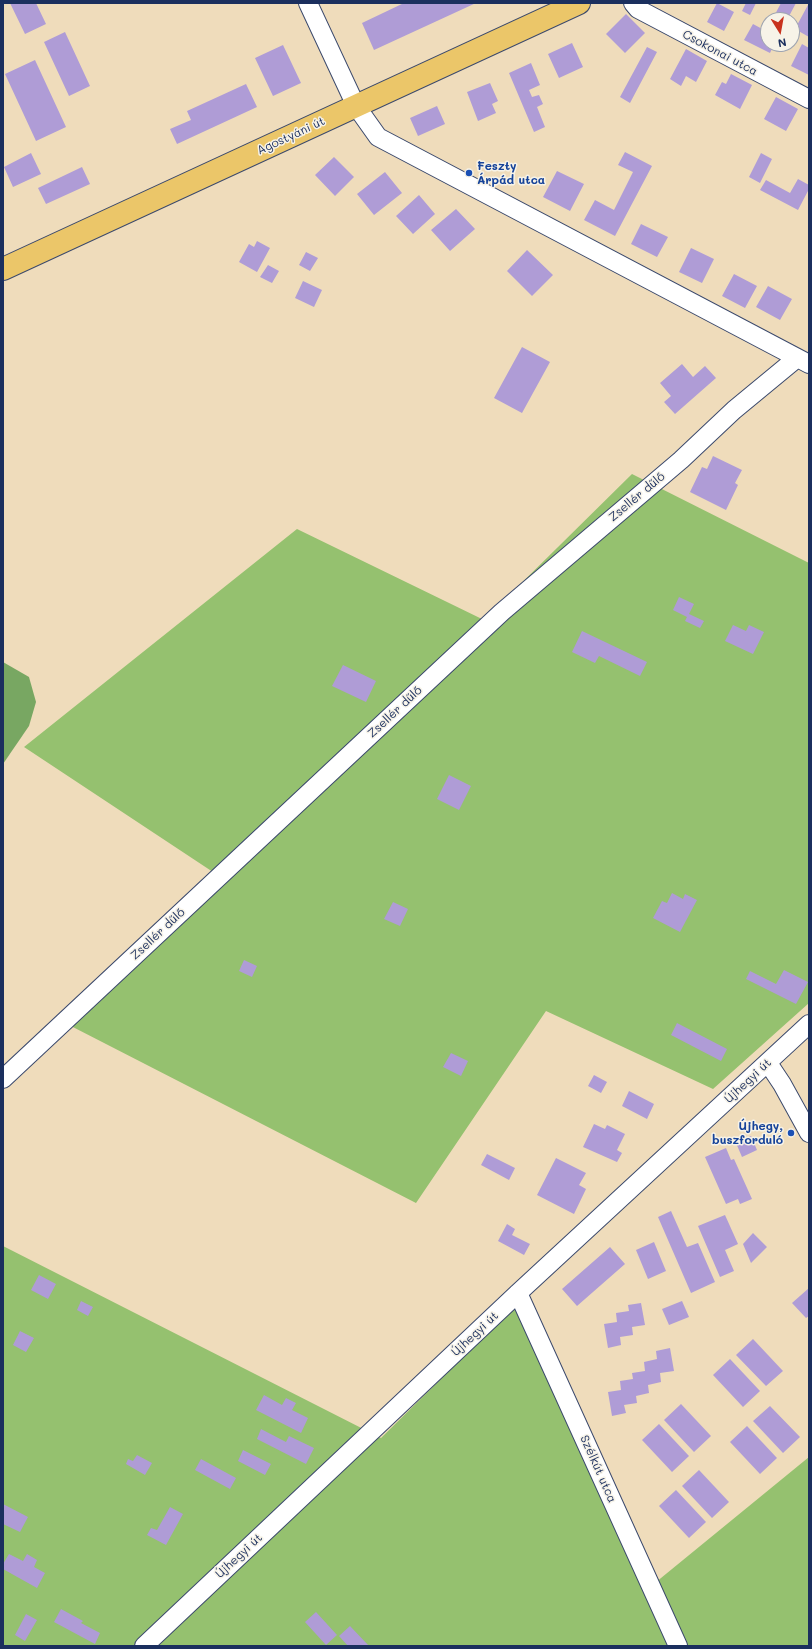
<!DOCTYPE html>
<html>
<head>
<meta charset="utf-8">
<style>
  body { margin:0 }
  #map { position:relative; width:812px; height:1649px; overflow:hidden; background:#efdcbb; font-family:Mali,sans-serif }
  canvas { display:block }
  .frame { position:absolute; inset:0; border:4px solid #1b2f5e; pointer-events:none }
  .north { position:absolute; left:760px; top:12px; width:40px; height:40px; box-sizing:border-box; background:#f7f3e8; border:1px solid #9fa5b1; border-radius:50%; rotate:169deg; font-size:11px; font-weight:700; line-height:16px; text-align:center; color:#1b2f5e }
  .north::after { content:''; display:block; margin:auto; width:14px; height:18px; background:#c8321e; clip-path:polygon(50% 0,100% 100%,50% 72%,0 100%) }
</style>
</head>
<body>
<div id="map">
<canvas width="812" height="1649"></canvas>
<div class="frame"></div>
<div class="north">N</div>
</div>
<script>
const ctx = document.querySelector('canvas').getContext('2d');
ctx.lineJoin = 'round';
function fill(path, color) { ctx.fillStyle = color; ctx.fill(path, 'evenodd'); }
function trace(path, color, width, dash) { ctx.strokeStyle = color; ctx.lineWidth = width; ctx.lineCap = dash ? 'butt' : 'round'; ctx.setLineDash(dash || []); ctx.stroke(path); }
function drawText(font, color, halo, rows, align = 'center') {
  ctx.font = font + ' Mali,sans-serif'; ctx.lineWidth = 3; ctx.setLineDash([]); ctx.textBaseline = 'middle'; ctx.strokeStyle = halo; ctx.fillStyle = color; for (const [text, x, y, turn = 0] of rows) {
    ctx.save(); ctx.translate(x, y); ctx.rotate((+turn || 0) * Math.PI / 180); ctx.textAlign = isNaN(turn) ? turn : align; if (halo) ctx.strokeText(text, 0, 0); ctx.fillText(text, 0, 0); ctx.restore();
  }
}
fill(new Path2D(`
  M 632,474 L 809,563 L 809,889 L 808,891 L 809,892 L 809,1003 L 713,1089 L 546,1011 L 416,1203 L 67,1024 L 219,876 L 24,747 L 297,529 L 484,620 Z
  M 3,1246 L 381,1438 L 522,1299 L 650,1587 L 809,1457 L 809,1646 L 3,1646 Z`), '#95c16f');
fill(new Path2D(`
  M 3,662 L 29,677 L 36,702 L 29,726 L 3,764 Z`), '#78a762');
fill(new Path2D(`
  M 10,3 L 36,3 L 46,24 L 25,34 Z
  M 404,3 L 476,3 L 374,50 L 362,23 Z
  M 717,3 L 734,12 L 724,31 L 707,22 Z
  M 746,3 L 756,3 L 750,15 L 742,11 Z
  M 781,3 L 796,3 L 787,20 L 772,20 Z
  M 809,3 L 809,37 L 795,29 Z
  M 626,14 L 645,33 L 625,53 L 606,34 Z
  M 753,24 L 766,31 L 768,27 L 768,44 L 774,44 L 770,53 L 744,40 Z
  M 65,32 L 90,86 L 69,96 L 44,42 Z
  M 572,43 L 583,67 L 559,78 L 548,54 Z
  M 802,44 L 809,48 L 809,75 L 791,66 Z
  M 283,45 L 301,83 L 273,96 L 255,58 Z
  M 647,47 L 657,52 L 630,103 L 620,97 Z
  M 686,49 L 707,61 L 696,82 L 686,76 L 681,86 L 670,79 Z
  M 35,60 L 66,127 L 36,141 L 5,74 Z
  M 531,63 L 540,85 L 529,90 L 532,97 L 539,95 L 543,104 L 537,107 L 545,127 L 534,132 L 509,73 Z
  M 731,74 L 752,85 L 740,109 L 715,95 L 722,82 L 726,84 Z
  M 490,83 L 498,101 L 492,104 L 496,113 L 478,121 L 467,92 Z
  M 246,84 L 257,107 L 177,144 L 170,129 L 191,120 L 187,111 Z
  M 776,97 L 798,109 L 786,131 L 764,119 Z
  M 437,106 L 445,124 L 418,136 L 410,118 Z
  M 625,152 L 652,166 L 615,236 L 584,220 L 595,200 L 614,210 L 633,172 L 618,165 Z
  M 31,153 L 41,174 L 13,187 L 4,167 Z
  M 761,153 L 772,159 L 760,183 L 749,177 Z
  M 334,157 L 354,177 L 335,196 L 315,175 Z
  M 82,167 L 90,184 L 46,204 L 38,188 Z
  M 557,171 L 584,184 L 570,211 L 543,197 Z
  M 385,172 L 402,193 L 374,215 L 357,194 Z
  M 798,179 L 809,185 L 809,189 L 798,210 L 760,190 L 766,180 L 790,193 Z
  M 419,195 L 435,214 L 413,234 L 396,216 Z
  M 456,209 L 475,229 L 450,251 L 431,230 Z
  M 641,224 L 668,237 L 657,257 L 631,244 Z
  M 257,241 L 270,248 L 257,272 L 239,262 L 249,244 L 254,247 Z
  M 691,248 L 714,259 L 702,283 L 679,272 Z
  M 527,250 L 553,275 L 532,296 L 507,271 Z
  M 306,252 L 318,258 L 310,271 L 299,265 Z
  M 268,265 L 279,271 L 272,283 L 260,277 Z
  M 734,274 L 757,286 L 745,308 L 722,296 Z
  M 303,281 L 322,290 L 314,307 L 295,298 Z
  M 768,286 L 792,299 L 780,320 L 756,307 Z
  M 522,347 L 550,362 L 522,413 L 494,398 Z
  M 682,364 L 693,377 L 705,366 L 716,378 L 675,414 L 664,402 L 671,396 L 660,383 Z
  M 713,456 L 742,470 L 735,483 L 738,485 L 726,510 L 690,492 L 702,467 L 707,469 Z
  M 679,597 L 694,604 L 689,614 L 704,621 L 700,628 L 685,621 L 687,617 L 673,610 Z
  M 733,625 L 746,631 L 749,625 L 764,632 L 753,654 L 725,641 Z
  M 582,631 L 647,662 L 640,676 L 599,656 L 595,663 L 572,652 Z
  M 343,665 L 376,681 L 366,702 L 332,686 Z
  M 449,775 L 471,786 L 459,810 L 437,799 Z
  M 672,893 L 683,899 L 685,894 L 697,900 L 680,932 L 653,918 L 662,901 L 667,903 Z
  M 393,902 L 408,909 L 400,926 L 384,919 Z
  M 244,960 L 257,966 L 252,977 L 239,971 Z
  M 784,970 L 808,982 L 796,1004 L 746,979 L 750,971 L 776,984 Z
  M 677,1023 L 727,1049 L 721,1061 L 671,1035 Z
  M 451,1053 L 468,1061 L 461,1076 L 443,1067 Z
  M 594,1075 L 607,1082 L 601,1093 L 588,1086 Z
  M 629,1091 L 654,1104 L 647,1119 L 622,1106 Z
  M 594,1124 L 605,1129 L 607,1125 L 625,1134 L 617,1150 L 622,1153 L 617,1162 L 583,1147 Z
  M 751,1136 L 757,1150 L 742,1157 L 736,1143 Z
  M 726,1148 L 731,1160 L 734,1159 L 752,1199 L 740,1204 L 738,1199 L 726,1204 L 705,1157 Z
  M 487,1154 L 515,1168 L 509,1180 L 481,1165 Z
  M 556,1158 L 586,1173 L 579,1185 L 586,1189 L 574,1214 L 537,1195 Z
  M 671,1211 L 687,1247 L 698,1243 L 715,1282 L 691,1293 L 658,1217 Z
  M 725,1215 L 738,1244 L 725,1250 L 734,1271 L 720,1277 L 698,1226 Z
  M 507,1224 L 515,1229 L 512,1235 L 530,1244 L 524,1255 L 498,1241 Z
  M 753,1233 L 767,1247 L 751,1263 L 743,1244 Z
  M 654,1242 L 666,1271 L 648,1279 L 636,1250 Z
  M 610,1247 L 625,1264 L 577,1306 L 562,1289 Z
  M 39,1275 L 56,1284 L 48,1299 L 31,1290 Z
  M 809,1288 L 809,1316 L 806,1318 L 792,1303 Z
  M 81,1301 L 93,1307 L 88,1316 L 77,1310 Z
  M 682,1301 L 689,1317 L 669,1325 L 662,1309 Z
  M 641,1303 L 645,1325 L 632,1327 L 633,1335 L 620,1337 L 621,1345 L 608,1348 L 604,1324 L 617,1322 L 616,1313 L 629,1311 L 628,1305 Z
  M 20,1331 L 34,1338 L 26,1352 L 13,1345 Z
  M 753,1339 L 783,1371 L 766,1386 L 736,1355 Z
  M 670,1348 L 674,1371 L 660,1373 L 661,1382 L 648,1385 L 649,1393 L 636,1396 L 637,1403 L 624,1405 L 626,1413 L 612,1416 L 608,1392 L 621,1390 L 620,1381 L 633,1379 L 632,1373 L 645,1371 L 644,1362 L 657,1359 L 656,1351 Z
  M 730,1359 L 760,1391 L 743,1407 L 713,1375 Z
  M 264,1395 L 282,1405 L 286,1398 L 296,1403 L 292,1410 L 308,1418 L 301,1433 L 256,1410 Z
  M 681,1404 L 711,1436 L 694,1452 L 664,1420 Z
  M 770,1406 L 800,1437 L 783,1453 L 753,1421 Z
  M 659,1424 L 689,1456 L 672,1472 L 642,1440 Z
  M 747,1426 L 777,1458 L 760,1474 L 730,1442 Z
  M 261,1429 L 286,1442 L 289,1436 L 314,1448 L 306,1464 L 257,1439 Z
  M 243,1450 L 271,1464 L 265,1475 L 238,1461 Z
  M 137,1455 L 152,1463 L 145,1475 L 126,1464 L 128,1459 L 133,1461 Z
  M 201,1459 L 236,1478 L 230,1489 L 195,1470 Z
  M 699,1470 L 729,1502 L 712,1518 L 682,1486 Z
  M 676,1490 L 706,1522 L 689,1538 L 659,1506 Z
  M 3,1504 L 28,1517 L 20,1532 L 3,1524 Z
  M 170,1507 L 183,1514 L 166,1545 L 147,1535 L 151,1528 L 157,1530 Z
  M 9,1554 L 23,1561 L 27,1554 L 37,1560 L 34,1567 L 45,1573 L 37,1588 L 3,1569 L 3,1564 Z
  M 61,1609 L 83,1621 L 81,1623 L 100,1633 L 95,1644 L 54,1622 Z
  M 316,1612 L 337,1635 L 326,1645 L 305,1622 Z
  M 26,1614 L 37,1620 L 25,1641 L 15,1635 Z
  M 350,1626 L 369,1646 L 348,1646 L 339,1636 Z`), '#af9cd6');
const minor = new Path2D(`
  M 308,3 L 356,106 L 378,137 L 809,364
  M 633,3 L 638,9 L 809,99
  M 768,1063 L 782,1084 L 809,1133
  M 3,1079 L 502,612 L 681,460 L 734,410 L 797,358
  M 518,1293 L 678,1646
  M 144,1646 L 518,1293 L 809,1024`);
const major = new Path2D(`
  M 3,269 L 579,3`);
trace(minor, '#3b496c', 20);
trace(major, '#3b496c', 24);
trace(minor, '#fff', 18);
trace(major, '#ebc669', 22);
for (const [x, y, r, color] of [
  [469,173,4,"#1a4fb4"],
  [791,1133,4,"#1a4fb4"]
]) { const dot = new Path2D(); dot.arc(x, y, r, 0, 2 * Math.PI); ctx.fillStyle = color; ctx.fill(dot); trace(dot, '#f7f3e8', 1.5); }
drawText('12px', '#1b2f5e', '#f7f3e8', [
  ["Csokonai utca",720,53,28],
  ["Agostyáni út",291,136,-25],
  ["Zsellér dűlő",637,497,-40],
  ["Zsellér dűlő",395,712,-43],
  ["Zsellér dűlő",158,934,-43],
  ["Újhegyi út",748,1081,-43],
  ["Újhegyi út",475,1334,-43],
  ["Szélkút utca",598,1469,66],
  ["Újhegyi út",239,1556,-43]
]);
drawText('bold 12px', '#164399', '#f7f3e8', [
  ["Feszty",477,166],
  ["Árpád utca",477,180],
  ["Újhegy,",783,1126,"right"],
  ["buszforduló",783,1140,"right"]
], 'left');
</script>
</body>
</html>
